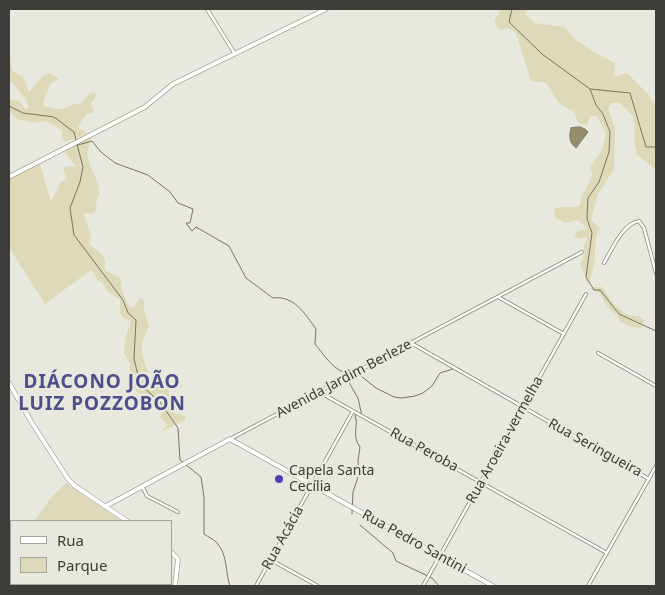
<!DOCTYPE html>
<html>
<head>
<meta charset="utf-8">
<style>
  body { margin:0 }
  #map { position:relative; width:665px; height:595px; overflow:hidden; background:#e9e8de; font-family:"Noto Sans",sans-serif }
  canvas { display:block }
  .frame { position:absolute; inset:0; border:10px solid #3d3c38; pointer-events:none }
  .legend { position:absolute; left:10px; top:520px; width:162px; height:65px; box-sizing:border-box; background:#e9e8de; border:1px solid #a4a39c; margin:0; padding:6px 9px; list-style:none; font-size:15px; color:#3d3c38 }
  .legend li { display:flex; align-items:center; gap:10px; height:25px }
  .legend b { width:25px; border:1px solid #a4a39c }
</style>
</head>
<body>
<div id="map">
<canvas width="665" height="595"></canvas>
<div class="frame"></div>
<ul class="legend">
<li><b style="height:6px;background:#fff"></b>Rua</li>
<li><b style="height:14px;background:#ded9b9"></b>Parque</li>
</ul>
</div>
<script>
const ctx = document.querySelector('canvas').getContext('2d');
ctx.lineJoin = 'round';
function fill(path, color) { ctx.fillStyle = color; ctx.fill(path, 'evenodd'); }
function trace(path, color, width, dash) { ctx.strokeStyle = color; ctx.lineWidth = width; ctx.lineCap = dash ? 'butt' : 'round'; ctx.setLineDash(dash || []); ctx.stroke(path); }
function drawText(font, color, halo, rows, align = 'center') {
  ctx.font = font + ' "Noto Sans",sans-serif'; ctx.lineWidth = 4.5; ctx.setLineDash([]); ctx.textBaseline = 'middle'; ctx.strokeStyle = halo; ctx.fillStyle = color; for (const [text, x, y, turn = 0] of rows) {
    ctx.save(); ctx.translate(x, y); ctx.rotate((+turn || 0) * Math.PI / 180); ctx.textAlign = isNaN(turn) ? turn : align; if (halo) ctx.strokeText(text, 0, 0); ctx.fillText(text, 0, 0); ctx.restore();
  }
}
fill(new Path2D(`
  M 501,9 L 528,9 L 525,14 L 535,23 L 564,27 L 576,40 L 596,53 L 615,63 L 614,77 L 627,73 L 649,95 L 656,106 L 656,170 L 637,155 L 634,141 L 635,130 L 633,117 L 620,103 L 611,103 L 608,109 L 615,127 L 614,169 L 598,194 L 591,219 L 600,229 C 594,236 596,243 595,252 C 595,262 592,276 588,285 L 580,263 C 584,257 586,252 583,245 L 587,240 L 587,237 L 579,239 L 574,236 L 576,232 L 587,228 L 578,220 L 565,223 L 556,218 L 554,213 L 555,209 C 563,204 572,210 580,205 L 581,198 L 593,175 L 590,167 C 600,156 604,147 606,132 L 596,116 L 590,116 L 587,125 L 578,123 L 575,113 L 559,103 L 546,83 L 531,81 L 516,33 L 509,28 L 500,30 L 494,21 Z
  M 9,55 L 13,71 L 23,77 L 29,92 L 44,75 L 48,73 L 58,78 L 58,80 L 51,83 L 43,101 L 44,106 C 56,109 64,112 74,103 L 79,105 L 89,94 L 95,92 L 96,96 L 91,104 L 94,110 L 91,113 L 87,113 L 79,125 L 79,128 L 86,132 L 85,134 C 78,137 70,143 62,140 L 62,130 L 46,121 L 37,123 L 16,119 L 9,110 L 9,99 L 19,101 L 25,109 L 29,108 L 26,100 L 9,79 Z
  M 92,136 C 80,164 97,167 99,192 C 99,197 98,195 97,199 C 96,203 96,208 96,211 L 91,214 L 87,213 L 84,214 L 91,237 L 89,243 C 98,254 107,252 105,270 L 121,279 C 119,289 126,299 130,307 L 134,307 L 140,298 L 144,300 L 144,311 L 149,326 C 133,355 149,360 150,386 L 156,386 L 162,390 L 166,387 L 168,388 C 172,402 164,413 185,416 L 185,420 L 161,432 L 167,425 L 160,417 L 162,413 L 160,407 L 148,401 L 130,385 L 130,363 L 124,353 L 126,336 L 131,321 C 116,316 121,311 120,299 L 108,292 L 102,282 L 98,280 L 91,270 L 45,304 L 9,247 L 9,179 L 40,164 L 51,202 L 60,183 L 67,178 L 63,168 L 69,166 L 75,167 L 76,166 L 66,154 L 64,150 Z
  M 593,287 L 602,287 C 609,299 623,319 639,316 L 645,321 L 640,328 L 631,327 L 619,321 L 618,316 L 608,308 L 599,292 L 590,289 Z
  M 66,483 L 122,521 L 34,521 L 53,495 Z`), '#ded9b9');
const water = new Path2D(`
  M 580,127 L 585,129 L 588,132 L 576,148 C 569,142 569,137 571,128 Z`);
fill(water, '#928e6e');
trace(water, '#78755e', 1);
trace(new Path2D(`
  M 512,9 L 509,22 L 542,54 L 590,89 L 630,93 L 646,147 L 656,147
  M 590,89 L 596,105 L 603,114 L 610,132 L 609,152 L 599,182 L 588,198 L 587,219 L 592,233 L 586,277 L 594,290 L 600,290 L 619,314 L 656,331
  M 9,106 L 23,113 L 54,117 L 74,132 L 76,140
  M 77,144 L 83,167 L 80,182 L 70,208 L 74,235 L 123,300 L 128,313 L 136,320 L 134,359 L 139,379 L 143,387 L 160,402 L 178,428 L 180,460 L 201,477 L 204,497 L 204,534 C 208,537 214,539 217,543 C 228,555 225,572 230,586
  M 78,145 L 92,141 L 101,152 L 115,163 L 148,175 L 170,192 L 178,203 L 193,209 L 190,223 L 186,223 L 192,231 L 196,227 L 229,246 L 246,278 L 273,298 C 294,295 305,314 316,329 L 315,344 C 325,356 334,372 350,374
  M 344,374 L 358,398 L 362,416
  M 354,374 L 357,377 L 361,376 L 376,388 L 394,397 L 402,398 L 415,396 L 423,393 L 432,386 L 440,373 L 453,369
  M 352,514 L 353,492 L 359,474 L 358,461 L 360,447 C 351,435 359,426 355,415 L 357,414
  M 360,525 L 393,553 L 396,561 L 432,578 L 439,586`), '#78755e', 1);
const minor = new Path2D(`
  M 207,9 L 235,54
  M 604,263 C 612,250 622,224 639,221 L 644,228 L 656,273
  M 498,297 L 564,334
  M 411,343 L 649,479
  M 598,353 L 656,386
  M 319,392 L 607,553
  M 230,439 L 582,252
  M 142,486 L 147,496 L 178,512
  M 271,560 L 318,586
  M 9,581 L 11,579
  M 36,586 L 37,584
  M 64,586 L 65,584
  M 256,586 L 353,411
  M 423,586 L 586,294
  M 588,586 L 656,466`);
const tertiary = new Path2D(`
  M 9,177 L 145,107 L 173,84 L 326,9
  M 9,383 L 32,423 L 68,479 L 75,486 L 127,521
  M 106,506 L 230,439 L 493,586
  M 171,552 L 178,559 L 175,586`);
trace(minor, '#89877f', 4);
trace(tertiary, '#89877f', 5);
trace(minor, '#fff', 2.5);
trace(tertiary, '#fff', 4);
for (const [x, y, r, color] of [
  [279,479,5,"#4a3fb5"]
]) { const dot = new Path2D(); dot.arc(x, y, r, 0, 2 * Math.PI); ctx.fillStyle = color; ctx.fill(dot); trace(dot, '#e9e8de', 2); }
drawText('14px', '#3d3c38', '#e9e8de', [
  ["Avenida Jardim Berleze",344,379,-28],
  ["Rua Aroeira-vermelha",505,440,-61],
  ["Rua Seringueira",595,448,29],
  ["Rua Peroba",424,450,29],
  ["Rua Acácia",283,538,-61],
  ["Rua Pedro Santini",414,542,29]
]);
drawText('14px', '#3d3c38', '#e9e8de', [
  ["Capela Santa",289,471],
  ["Cecília",289,487]
], 'left');
ctx.letterSpacing = '1px';
drawText('bold 19px', '#4d4e8c', '#e9e8de', [
  ["DIÁCONO JOÃO",102,383],
  ["LUIZ POZZOBON",102,405]
]);
ctx.letterSpacing = '0px';
</script>
</body>
</html>
